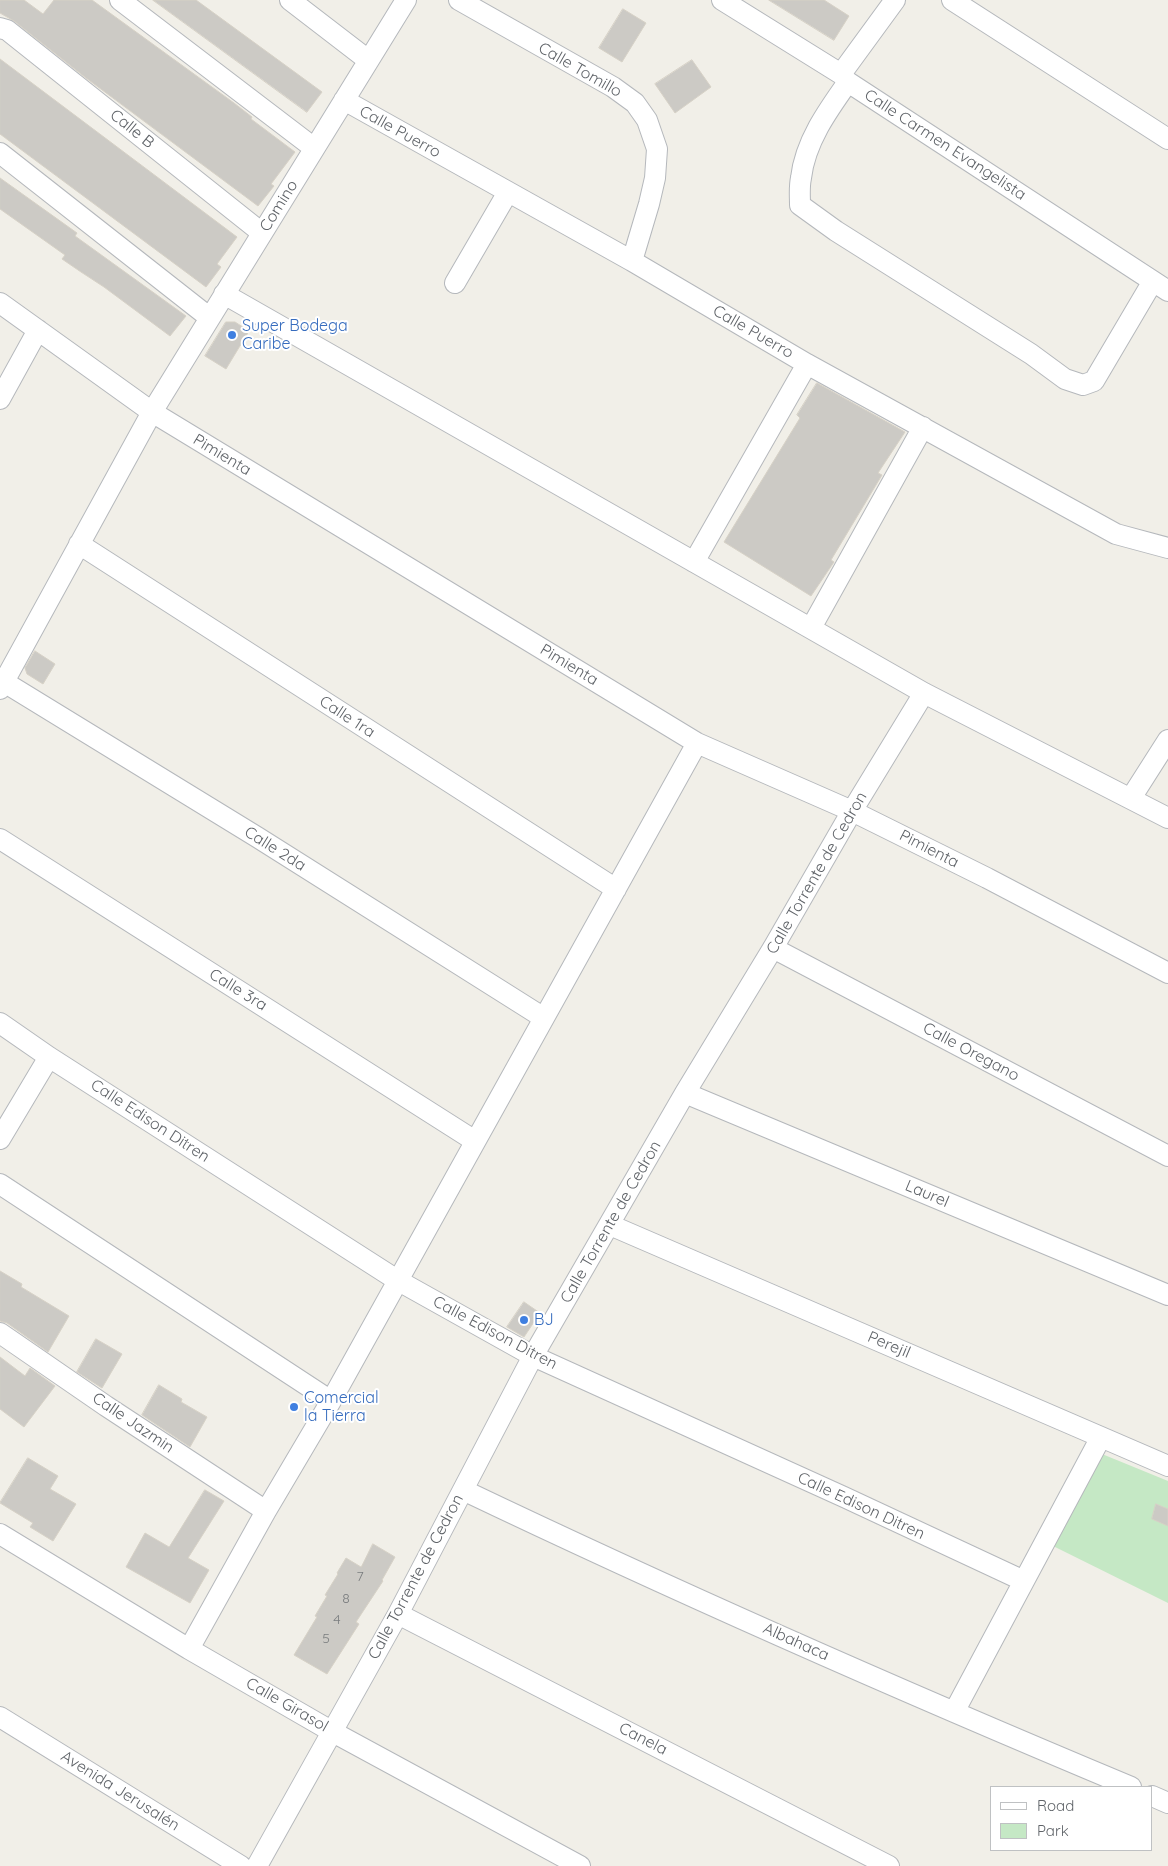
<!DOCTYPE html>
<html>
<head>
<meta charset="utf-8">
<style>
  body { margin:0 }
  #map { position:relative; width:1168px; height:1866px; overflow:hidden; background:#f1efe8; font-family:Quicksand,sans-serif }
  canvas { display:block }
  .legend { position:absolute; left:990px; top:1786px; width:162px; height:65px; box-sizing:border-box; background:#fff; border:1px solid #bfc1c3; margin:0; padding:6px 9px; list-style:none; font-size:15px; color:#5f6368 }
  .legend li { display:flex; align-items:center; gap:10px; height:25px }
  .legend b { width:25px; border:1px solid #bfc1c3 }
</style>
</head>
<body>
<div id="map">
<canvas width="1168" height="1866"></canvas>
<ul class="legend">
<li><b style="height:6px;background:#fff"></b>Road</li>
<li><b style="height:14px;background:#c5e8c5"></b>Park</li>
</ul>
</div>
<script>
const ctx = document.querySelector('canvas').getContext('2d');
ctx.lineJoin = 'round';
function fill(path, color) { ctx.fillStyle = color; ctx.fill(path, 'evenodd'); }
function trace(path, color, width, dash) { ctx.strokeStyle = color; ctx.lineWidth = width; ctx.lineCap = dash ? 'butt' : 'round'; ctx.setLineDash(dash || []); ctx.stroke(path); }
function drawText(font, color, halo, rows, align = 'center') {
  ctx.font = font + ' Quicksand,sans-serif'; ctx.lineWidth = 4; ctx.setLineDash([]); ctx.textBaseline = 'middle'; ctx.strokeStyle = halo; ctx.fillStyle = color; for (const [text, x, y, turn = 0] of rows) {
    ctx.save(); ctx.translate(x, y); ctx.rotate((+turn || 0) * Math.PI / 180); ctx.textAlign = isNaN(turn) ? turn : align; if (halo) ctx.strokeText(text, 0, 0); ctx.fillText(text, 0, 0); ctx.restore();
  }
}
fill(new Path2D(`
  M 1102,1454 L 1168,1481 L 1168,1603 L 1049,1544 Z`), '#c5e8c5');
const building = new Path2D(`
  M 0,0 L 24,0 L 43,14 L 54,0 L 92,0 L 234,103 L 252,117 L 251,119 L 295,152 L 271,184 L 274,186 L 258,206 L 86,78 L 14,21 L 0,13 Z
  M 153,0 L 196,0 L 322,92 L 307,112 Z
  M 769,0 L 824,0 L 849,16 L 834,40 Z
  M 623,9 L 646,23 L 622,62 L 599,48 Z
  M 0,59 L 237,237 L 217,264 L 221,267 L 206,287 L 0,134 Z
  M 692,60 L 711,87 L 675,113 L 655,84 Z
  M 0,178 L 77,233 L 75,236 L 186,316 L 170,336 L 104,287 L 81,272 L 62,259 L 65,255 L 0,209 Z
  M 226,322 L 235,322 L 249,331 L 226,369 L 205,356 Z
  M 817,383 L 905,432 L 878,473 L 882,475 L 831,560 L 834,562 L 811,596 L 724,542 L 800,418 L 797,415 Z
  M 35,651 L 55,664 L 43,684 L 27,674 L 25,668 Z
  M 0,1271 L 22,1284 L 21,1287 L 69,1316 L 48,1352 L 7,1323 L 0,1321 Z
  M 524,1302 L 540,1313 L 524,1337 L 507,1327 Z
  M 96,1339 L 122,1354 L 102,1388 L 77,1372 Z
  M 0,1357 L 25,1376 L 30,1368 L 55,1386 L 24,1427 L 0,1409 Z
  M 159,1385 L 182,1399 L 181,1402 L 207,1417 L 190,1447 L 142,1415 Z
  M 28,1458 L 58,1476 L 50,1489 L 76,1504 L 53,1541 L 30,1527 L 33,1523 L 0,1503 Z
  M 205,1490 L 224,1501 L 188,1558 L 209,1570 L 190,1603 L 126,1567 L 145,1533 L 169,1547 Z
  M 1156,1504 L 1168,1509 L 1168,1526 L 1152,1519 Z
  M 373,1544 L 395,1557 L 382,1580 L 383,1581 L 356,1622 L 359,1624 L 327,1674 L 294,1655 L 317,1617 L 315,1616 L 327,1596 L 325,1595 L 338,1574 L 337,1573 L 346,1558 L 361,1567 Z`);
fill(building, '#cccac5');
trace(building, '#d6d1c6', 1);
const minor = new Path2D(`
  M 120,0 L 314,148
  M 290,0 L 368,60
  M 459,0 L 613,87 L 635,103 L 647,120 L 657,149 L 655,178 L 649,204 L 632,261
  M 722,0 L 841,74 L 848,82 L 1168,291
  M 952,0 L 1168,139
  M 0,28 L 7,30 L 262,233
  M 841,74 L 895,0
  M 848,82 C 828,110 805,142 801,178 C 799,187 800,196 800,205 L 836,231 L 1031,354 L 1065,379 L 1083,385 L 1094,381 L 1153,281
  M 344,100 L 632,261 L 807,364 L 1116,534 L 1168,548
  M 0,153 L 210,318
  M 455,283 L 508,192
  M 224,294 L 924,693 L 1168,818
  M 0,303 L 152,412 L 697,743 L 852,811 L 987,878 L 1168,973
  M 0,399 L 38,330
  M 79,544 L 616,889
  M 694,562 L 807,364
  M 811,628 L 923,427
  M 4,682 L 257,837 L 544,1018
  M 0,689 L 152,412 L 406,0
  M 1131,798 L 1168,740
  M 0,839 L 475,1141
  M 773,948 L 1168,1156
  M 0,1023 L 49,1057 L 397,1280 L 533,1356 L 844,1497 L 1024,1581
  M 685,1093 L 1168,1295
  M 0,1139 L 49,1057
  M 0,1184 L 331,1401
  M 610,1225 L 1168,1466
  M 0,1333 L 106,1406 L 266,1511
  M 463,1490 C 683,1595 906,1693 1131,1787
  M 0,1534 L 189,1649 L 331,1731 L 580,1866
  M 398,1614 L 889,1866
  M 189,1649 L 266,1511 L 331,1401 L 697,743
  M 954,1712 L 1101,1437
  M 0,1717 L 241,1866
  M 1152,1796 L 1168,1803
  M 257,1866 L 398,1614 L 533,1356 L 685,1093 L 773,948 L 852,811 L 924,693`);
trace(minor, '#b5b8bc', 22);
trace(minor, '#fff', 20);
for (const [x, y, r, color] of [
  [232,335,5,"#3f7fe0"],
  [524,1320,5,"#3f7fe0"],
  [294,1407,5,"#3f7fe0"]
]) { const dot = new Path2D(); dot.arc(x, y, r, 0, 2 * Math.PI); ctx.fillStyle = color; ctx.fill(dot); trace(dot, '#fff', 2); }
drawText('14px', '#7a7d7f', null, [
  ["7",360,1577],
  ["8",346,1599],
  ["4",337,1620],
  ["5",326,1639]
]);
drawText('16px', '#5f6368', '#fff', [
  ["Calle Tomillo",580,70,30],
  ["Calle B",132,129,39],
  ["Calle Puerro",400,132,29],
  ["Calle Carmen Evangelista",945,145,33],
  ["Comino",279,206,-58],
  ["Calle Puerro",753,332,30],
  ["Pimienta",222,455,31],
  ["Pimienta",569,665,31],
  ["Calle 1ra",347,717,33],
  ["Calle 2da",275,849,32],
  ["Pimienta",929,849,27],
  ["Calle Torrente de Cedron",817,873,-60],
  ["Calle 3ra",238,990,32],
  ["Calle Oregano",971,1052,28],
  ["Calle Edison Ditren",150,1121,33],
  ["Laurel",927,1194,23],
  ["Calle Torrente de Cedron",611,1222,-60],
  ["Calle Edison Ditren",495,1333,28],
  ["Perejil",889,1345,23],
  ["Calle Jazmin",133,1423,34],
  ["Calle Edison Ditren",861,1506,25],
  ["Calle Torrente de Cedron",416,1577,-62],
  ["Albahaca",796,1642,24],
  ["Calle Girasol",287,1705,30],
  ["Canela",643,1739,27],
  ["Avenida Jerusalén",120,1791,32]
]);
drawText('16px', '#366cbe', '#fff', [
  ["Super Bodega",242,326],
  ["Caribe",242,344],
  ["BJ",534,1320],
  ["Comercial",304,1398],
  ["la Tierra",304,1416]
], 'left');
</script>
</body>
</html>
